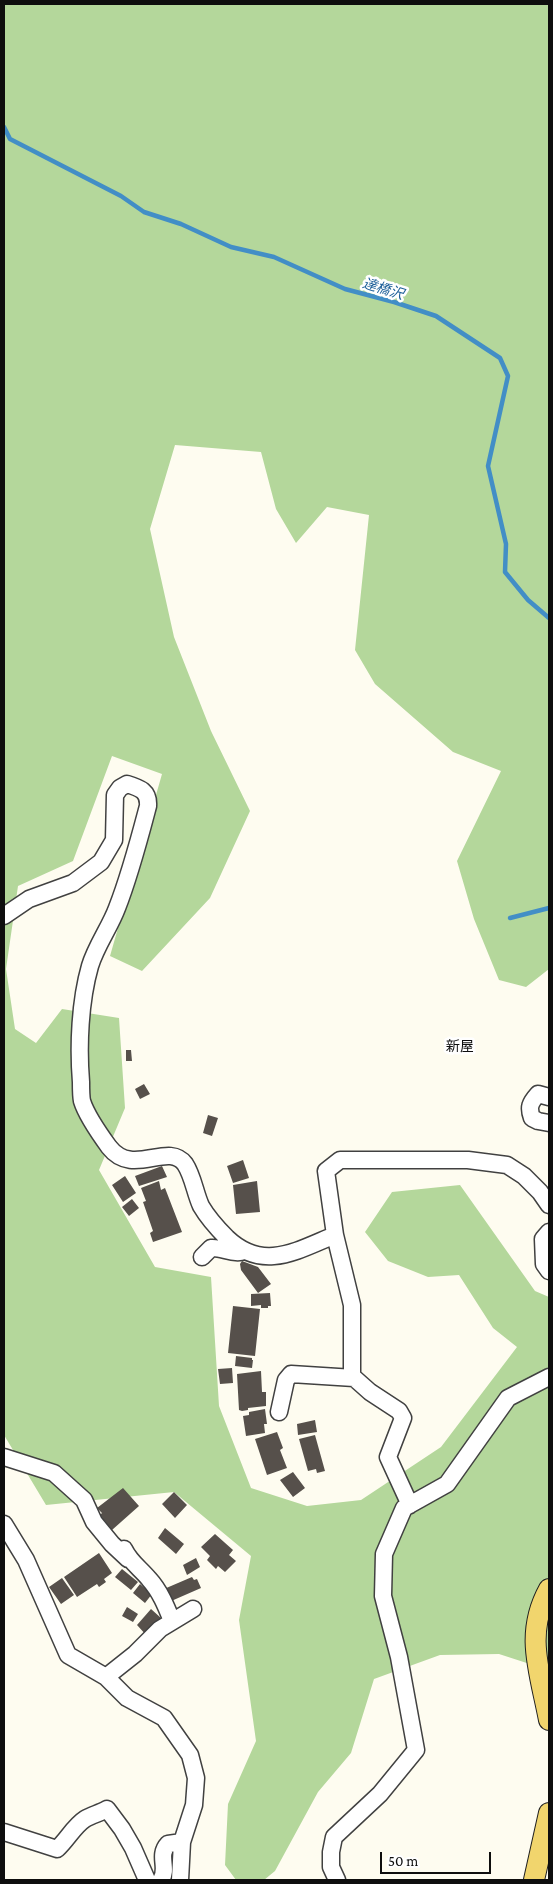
<!DOCTYPE html>
<html>
<head>
<meta charset="utf-8">
<style>
  body { margin:0 }
  #map { position:relative; width:553px; height:1884px; overflow:hidden; background:#fefcf0; font-family:"Crimson Pro",serif }
  canvas { display:block }
  .frame { position:absolute; inset:0; border:5px solid #0e0e0e; pointer-events:none }
  .scale { position:absolute; left:380px; top:1852px; width:111px; height:22px; box-sizing:border-box; border:2px solid #0e0e0e; border-top:0; padding-left:6px; font-size:15px; line-height:18px; white-space:nowrap; color:#0e0e0e; -webkit-text-stroke:4px #fff; paint-order:stroke }
</style>
</head>
<body>
<div id="map">
<canvas width="553" height="1884"></canvas>
<div class="frame"></div>
<div class="scale">50 m</div>
</div>
<script>
const ctx = document.querySelector('canvas').getContext('2d');
ctx.lineJoin = 'round';
function fill(path, color) { ctx.fillStyle = color; ctx.fill(path, 'evenodd'); }
function trace(path, color, width, dash) { ctx.strokeStyle = color; ctx.lineWidth = width; ctx.lineCap = dash ? 'butt' : 'round'; ctx.setLineDash(dash || []); ctx.stroke(path); }
function drawText(font, color, halo, rows, align = 'center') {
  ctx.font = font + ' "Crimson Pro","Noto Sans JP",serif'; ctx.lineWidth = 5; ctx.setLineDash([]); ctx.textBaseline = 'middle'; ctx.strokeStyle = halo; ctx.fillStyle = color; for (const [text, x, y, turn = 0] of rows) {
    ctx.save(); ctx.translate(x, y); ctx.rotate((+turn || 0) * Math.PI / 180); ctx.textAlign = isNaN(turn) ? turn : align; if (halo) ctx.strokeText(text, 0, 0); ctx.fillText(text, 0, 0); ctx.restore();
  }
}
fill(new Path2D(`
  M 4,4 L 549,4 L 549,969 L 526,987 L 499,980 L 474,919 L 457,861 L 501,771 L 453,752 L 375,684 L 355,650 L 369,515 L 327,507 L 296,543 L 276,509 L 261,452 L 175,445 L 150,529 L 174,637 L 211,731 L 250,811 L 210,898 L 142,971 L 110,956 L 162,774 L 112,756 L 73,861 L 18,886 L 6,969 L 15,1029 L 36,1043 L 62,1009 L 119,1018 L 125,1108 L 99,1170 L 155,1267 L 211,1277 L 219,1406 L 251,1488 L 307,1506 L 361,1500 L 441,1447 L 517,1347 L 493,1328 L 459,1275 L 428,1277 L 388,1261 L 365,1232 L 392,1192 L 460,1185 L 535,1291 L 549,1297 L 549,1679 L 539,1667 L 499,1654 L 440,1655 L 374,1679 L 351,1753 L 318,1792 L 275,1871 L 264,1880 L 236,1880 L 225,1865 L 228,1804 L 256,1741 L 239,1620 L 251,1556 L 174,1492 L 46,1505 L 4,1435 Z`), '#b4d79b');
trace(new Path2D(`
  M 4,127 L 10,139 L 121,196 L 144,212 L 181,224 L 231,247 L 274,257 L 345,289 L 394,302 L 436,316 L 500,358 L 508,376 L 488,466 L 506,544 L 505,572 L 528,600 L 549,618
  M 510,918 L 549,908`), '#428ec6', 4.5);
fill(new Path2D(`
  M 126,1050 L 131,1050 L 132,1061 L 126,1061 Z
  M 144,1084 L 150,1094 L 140,1099 L 135,1089 Z
  M 208,1115 L 218,1118 L 212,1136 L 203,1133 Z
  M 243,1160 L 249,1178 L 233,1183 L 227,1166 Z
  M 162,1166 L 167,1177 L 139,1186 L 135,1176 Z
  M 125,1176 L 136,1193 L 123,1202 L 112,1185 Z
  M 159,1181 L 161,1190 L 165,1188 L 182,1232 L 153,1242 L 150,1233 L 153,1231 L 143,1202 L 146,1201 L 141,1188 Z
  M 257,1181 L 260,1212 L 236,1214 L 233,1185 Z
  M 132,1199 L 139,1208 L 129,1216 L 122,1207 Z
  M 242,1261 L 258,1267 L 271,1284 L 258,1293 L 241,1270 L 240,1264 Z
  M 270,1293 L 271,1306 L 268,1306 L 268,1308 L 261,1308 L 261,1305 L 251,1306 L 251,1294 Z
  M 233,1306 L 260,1309 L 255,1356 L 228,1353 Z
  M 236,1356 L 252,1358 L 252,1360 L 253,1360 L 252,1368 L 235,1366 Z
  M 232,1368 L 233,1383 L 220,1384 L 218,1369 Z
  M 261,1371 L 262,1392 L 266,1392 L 266,1406 L 248,1408 L 248,1410 L 242,1411 L 239,1410 L 237,1374 Z
  M 265,1409 L 267,1424 L 264,1424 L 265,1433 L 246,1436 L 243,1416 L 249,1415 L 249,1412 Z
  M 315,1420 L 317,1432 L 298,1435 L 297,1424 Z
  M 277,1432 L 283,1448 L 280,1450 L 287,1468 L 267,1475 L 255,1439 Z
  M 315,1435 L 325,1471 L 317,1473 L 316,1469 L 308,1471 L 299,1439 Z
  M 293,1472 L 305,1488 L 293,1497 L 280,1480 Z
  M 123,1488 L 139,1506 L 112,1530 L 100,1515 L 102,1513 L 97,1508 Z
  M 174,1492 L 187,1505 L 175,1518 L 162,1504 Z
  M 165,1528 L 184,1544 L 176,1554 L 158,1538 Z
  M 215,1534 L 233,1550 L 229,1555 L 236,1561 L 225,1572 L 218,1566 L 216,1569 L 207,1560 L 210,1556 L 201,1547 Z
  M 99,1553 L 112,1573 L 104,1579 L 106,1582 L 99,1587 L 97,1584 L 77,1597 L 64,1577 Z
  M 196,1558 L 200,1567 L 187,1575 L 183,1565 Z
  M 122,1569 L 138,1582 L 131,1590 L 115,1577 Z
  M 192,1577 L 194,1580 L 197,1579 L 201,1588 L 169,1602 L 164,1589 Z
  M 62,1578 L 74,1595 L 61,1604 L 49,1587 Z
  M 140,1584 L 152,1594 L 145,1603 L 133,1593 Z
  M 127,1607 L 138,1614 L 133,1622 L 122,1616 Z
  M 151,1609 L 161,1618 L 147,1636 L 137,1625 Z`), '#56504b');
const minor = new Path2D(`
  M 4,916 L 29,899 L 73,883 L 101,862 L 114,840 L 115,795 L 120,788 L 127,784 C 140,788 149,791 148,806 C 139,840 130,875 117,908 C 110,927 96,946 90,966 C 80,1001 78,1046 81,1082 C 81,1088 81,1096 82,1101 C 86,1114 101,1136 109,1147 C 133,1178 168,1141 185,1164 C 193,1176 195,1193 201,1206 C 208,1218 218,1229 227,1238 C 263,1272 296,1251 335,1235 L 326,1171 L 340,1160 L 468,1160 L 507,1165 L 524,1176 L 540,1192 L 549,1205
  M 549,1097 L 538,1094 C 530,1103 528,1107 532,1118 L 538,1121 L 549,1123
  M 549,1232 L 543,1239 L 544,1264 L 549,1271
  M 335,1235 L 352,1305 L 352,1376 L 370,1392 L 399,1411 L 403,1418 L 388,1457 L 410,1505
  M 202,1257 L 211,1248 C 222,1247 230,1254 241,1252
  M 279,1412 L 286,1380 L 291,1374 L 354,1378
  M 4,1457 L 54,1473 L 84,1500 L 94,1522 L 112,1544 L 128,1559
  M 4,1524 L 26,1560 L 68,1655 L 106,1677 L 127,1698 L 164,1718 L 190,1755 L 196,1778 L 194,1805 L 182,1842 L 180,1880
  M 124,1549 C 130,1562 140,1568 149,1579 C 160,1591 166,1606 172,1621
  M 106,1677 L 135,1654 L 160,1629 L 193,1609
  M 4,1832 L 57,1849 C 67,1840 74,1826 85,1819 C 92,1815 100,1813 107,1809 L 122,1829 L 133,1848 L 147,1880
  M 161,1880 C 169,1868 157,1856 168,1844 L 182,1842
  M 337,1880 L 331,1867 L 331,1852 L 334,1837 L 380,1794 L 416,1750 L 399,1657 L 383,1596 L 384,1554 L 404,1508 L 447,1484 L 508,1398 L 549,1377`);
const major = new Path2D(`
  M 549,1589 C 524,1634 540,1672 549,1720
  M 534,1880 L 549,1813`);
trace(minor, '#414141', 19);
trace(major, '#1f1f1f', 22);
trace(minor, '#fff', 16);
trace(major, '#f1d56d', 20);
drawText('italic 14px', '#1e6099', '#fff', [
  ["達橋沢",383,289,17]
]);
drawText('14px', '#0e0e0e', '#fff', [
  ["新屋",460,1047]
]);
</script>
</body>
</html>
